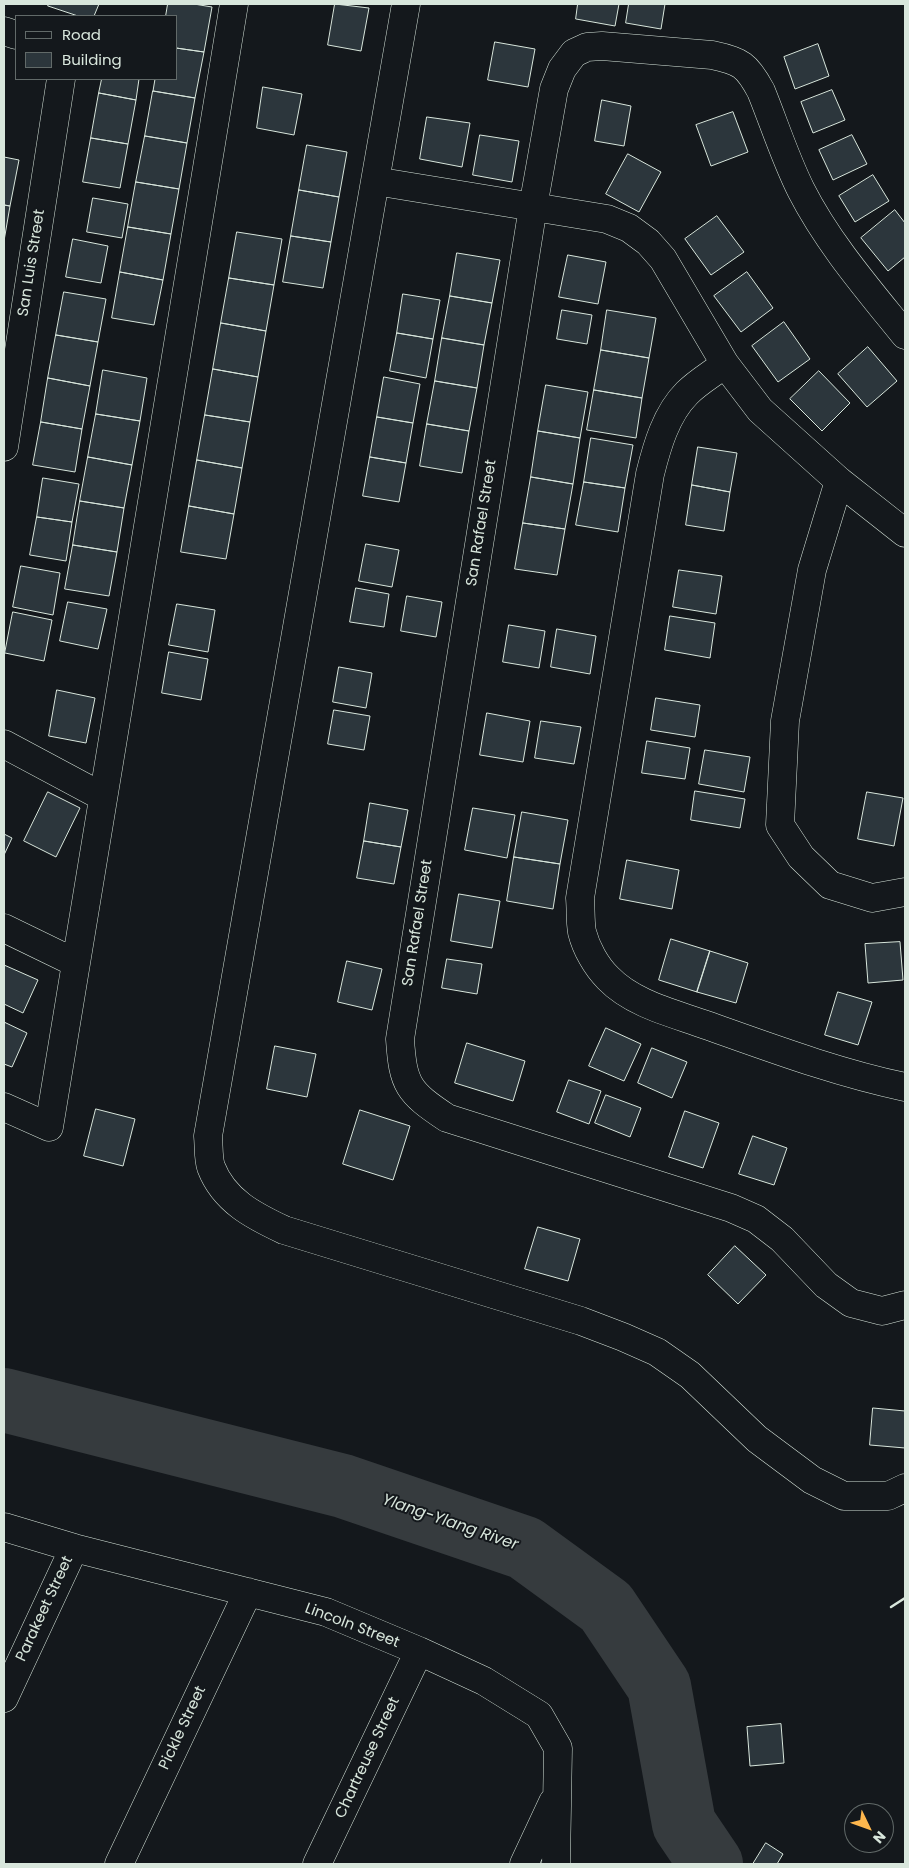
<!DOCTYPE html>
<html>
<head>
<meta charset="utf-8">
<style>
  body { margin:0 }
  #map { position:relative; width:909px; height:1868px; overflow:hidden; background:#14181c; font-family:Poppins,sans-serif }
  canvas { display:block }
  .frame { position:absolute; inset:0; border:5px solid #d8e6dc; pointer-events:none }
  .legend { position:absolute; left:15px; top:15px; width:162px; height:65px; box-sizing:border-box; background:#14181c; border:1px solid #626a69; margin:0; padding:6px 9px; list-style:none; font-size:15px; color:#d8e6dc }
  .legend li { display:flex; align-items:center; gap:10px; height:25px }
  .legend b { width:25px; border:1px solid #626a69 }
  .north { position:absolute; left:844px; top:1803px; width:50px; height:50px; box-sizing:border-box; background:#14181c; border:1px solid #626a69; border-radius:50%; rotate:132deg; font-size:14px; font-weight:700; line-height:20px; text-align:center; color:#d8e6dc }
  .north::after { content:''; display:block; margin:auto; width:18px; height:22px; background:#ffb74d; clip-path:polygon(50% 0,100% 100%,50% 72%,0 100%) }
</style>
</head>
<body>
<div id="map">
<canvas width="909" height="1868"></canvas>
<div class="frame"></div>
<ul class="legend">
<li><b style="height:6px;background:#14181c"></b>Road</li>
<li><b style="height:14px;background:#2c363c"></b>Building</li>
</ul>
<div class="north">N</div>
</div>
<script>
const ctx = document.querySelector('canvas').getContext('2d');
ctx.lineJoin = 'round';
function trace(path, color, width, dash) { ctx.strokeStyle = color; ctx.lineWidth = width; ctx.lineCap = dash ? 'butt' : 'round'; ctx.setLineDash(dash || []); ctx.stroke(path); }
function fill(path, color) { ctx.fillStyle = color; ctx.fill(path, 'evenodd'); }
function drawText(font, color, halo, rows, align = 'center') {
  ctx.font = font + ' Poppins,sans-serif'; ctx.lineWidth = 4; ctx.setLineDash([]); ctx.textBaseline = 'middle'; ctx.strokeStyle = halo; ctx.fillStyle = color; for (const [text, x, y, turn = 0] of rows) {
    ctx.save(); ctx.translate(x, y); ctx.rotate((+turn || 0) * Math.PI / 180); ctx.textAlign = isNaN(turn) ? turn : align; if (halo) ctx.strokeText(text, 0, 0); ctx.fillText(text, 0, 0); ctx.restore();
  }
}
trace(new Path2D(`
  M 4,1400 L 343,1486 L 525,1548 L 606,1607 L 659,1686 L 684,1824 L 711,1864`), '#363b3e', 64);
const building = new Path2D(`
  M 49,4 L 99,4 L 94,16 L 78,16 L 48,6 Z
  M 168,4 L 194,4 L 212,7 L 204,52 L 176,48 L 176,16 L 166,16 Z
  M 335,4 L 369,8 L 361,51 L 328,45 Z
  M 578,4 L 619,4 L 615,26 L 576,19 Z
  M 629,4 L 665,4 L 661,29 L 626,23 Z
  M 495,42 L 535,49 L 528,87 L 488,80 Z
  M 818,44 L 829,76 L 795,89 L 784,57 Z
  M 176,48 L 204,52 L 195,98 L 153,91 L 155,79 L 176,79 Z
  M 102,79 L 139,79 L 136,100 L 99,93 Z
  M 263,87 L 302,94 L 294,135 L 257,128 Z
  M 832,90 L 845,120 L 813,133 L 801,102 Z
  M 153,91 L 195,98 L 187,143 L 145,136 Z
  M 99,93 L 136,100 L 128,144 L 91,138 Z
  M 602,100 L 631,106 L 624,146 L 595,141 Z
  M 733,112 L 748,152 L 711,166 L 696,125 Z
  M 427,117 L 470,123 L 462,167 L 420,159 Z
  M 480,135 L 519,141 L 512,182 L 473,175 Z
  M 852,135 L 867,164 L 833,180 L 819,150 Z
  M 145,136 L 187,143 L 179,189 L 136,182 Z
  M 91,138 L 128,144 L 120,188 L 83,182 Z
  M 307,145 L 347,152 L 339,197 L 299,190 Z
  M 628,154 L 661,172 L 639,212 L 606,194 Z
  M 4,157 L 19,160 L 10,206 L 4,205 Z
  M 873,175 L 889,201 L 855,222 L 839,196 Z
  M 136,182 L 179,189 L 171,234 L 128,227 Z
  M 299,190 L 339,197 L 331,242 L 291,236 Z
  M 93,198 L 128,204 L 122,238 L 87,232 Z
  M 4,205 L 10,206 L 4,241 Z
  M 895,210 L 905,223 L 905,257 L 888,271 L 861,238 Z
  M 717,216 L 744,252 L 711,275 L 685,239 Z
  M 128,227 L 171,234 L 163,280 L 120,272 Z
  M 237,232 L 282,239 L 274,285 L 229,278 Z
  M 291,236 L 331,242 L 323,288 L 283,282 Z
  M 73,239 L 108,246 L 101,283 L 66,277 Z
  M 457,253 L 500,260 L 492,303 L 450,296 Z
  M 568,255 L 606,262 L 598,304 L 559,297 Z
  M 120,272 L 163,280 L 154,325 L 112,318 Z
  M 747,272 L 773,308 L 741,332 L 714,296 Z
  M 229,278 L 274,285 L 266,331 L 221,323 Z
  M 64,292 L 106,299 L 98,342 L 56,335 Z
  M 403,294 L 440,300 L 433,339 L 397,333 Z
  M 450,296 L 492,303 L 484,345 L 442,338 Z
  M 562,310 L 592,315 L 587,344 L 557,339 Z
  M 607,310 L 656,318 L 649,358 L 601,350 Z
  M 784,322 L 810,359 L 778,382 L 752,346 Z
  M 221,323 L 266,331 L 258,377 L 213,369 Z
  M 397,333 L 433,339 L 426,378 L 390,371 Z
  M 56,335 L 98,342 L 90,386 L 48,378 Z
  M 442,338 L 484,345 L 477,388 L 435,381 Z
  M 868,347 L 897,381 L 867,407 L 838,374 Z
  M 601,350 L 649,358 L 642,398 L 594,390 Z
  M 213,369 L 258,377 L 250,422 L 205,415 Z
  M 103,370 L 147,378 L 140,421 L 96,414 Z
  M 819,371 L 850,403 L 822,431 L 790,399 Z
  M 384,377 L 420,384 L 413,423 L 377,417 Z
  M 48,378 L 90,386 L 82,429 L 41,422 Z
  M 435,381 L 477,388 L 469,431 L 427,424 Z
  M 546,385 L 588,392 L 580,438 L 538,431 Z
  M 594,390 L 642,398 L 636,438 L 587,430 Z
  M 96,414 L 140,421 L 132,465 L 88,457 Z
  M 205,415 L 250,422 L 242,468 L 197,460 Z
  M 377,417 L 413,423 L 406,463 L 370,457 Z
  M 41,422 L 82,429 L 75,472 L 33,465 Z
  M 427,424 L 469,431 L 462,473 L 420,466 Z
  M 538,431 L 580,438 L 573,484 L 531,477 Z
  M 591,438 L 633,445 L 625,488 L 584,482 Z
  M 698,447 L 737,453 L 730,492 L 692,485 Z
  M 88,457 L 132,465 L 124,508 L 80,501 Z
  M 370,457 L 406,463 L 399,502 L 363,496 Z
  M 197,460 L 242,468 L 234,514 L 189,506 Z
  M 531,477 L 573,484 L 565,529 L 523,523 Z
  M 43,478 L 79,484 L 72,522 L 37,517 Z
  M 584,482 L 625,488 L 618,532 L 576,525 Z
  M 692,485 L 730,492 L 724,531 L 686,525 Z
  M 80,501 L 124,508 L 117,552 L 73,545 Z
  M 189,506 L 234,514 L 226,559 L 181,552 Z
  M 37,517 L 72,522 L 66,561 L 30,555 Z
  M 523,523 L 565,529 L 557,575 L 515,569 Z
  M 366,544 L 399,550 L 392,587 L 359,581 Z
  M 73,545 L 117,552 L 109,596 L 65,589 Z
  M 21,566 L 60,573 L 53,615 L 13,607 Z
  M 679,570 L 722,576 L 716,614 L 673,607 Z
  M 356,588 L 389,594 L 384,627 L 350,622 Z
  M 407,596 L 442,602 L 436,637 L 401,631 Z
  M 68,602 L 107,609 L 98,649 L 60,641 Z
  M 177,604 L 215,610 L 208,652 L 169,645 Z
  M 13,612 L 52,620 L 44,661 L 5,653 Z
  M 670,616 L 715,623 L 710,658 L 665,650 Z
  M 509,625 L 545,631 L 539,668 L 503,662 Z
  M 557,629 L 596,636 L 590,674 L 551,667 Z
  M 169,652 L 208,659 L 201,700 L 162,693 Z
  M 339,667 L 372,673 L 366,708 L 333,702 Z
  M 57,690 L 95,698 L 86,743 L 49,736 Z
  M 656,698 L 700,705 L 695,737 L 651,730 Z
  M 334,710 L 370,716 L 364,750 L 328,744 Z
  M 487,713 L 530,721 L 523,762 L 480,755 Z
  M 541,721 L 581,727 L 574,764 L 535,758 Z
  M 647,741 L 690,748 L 685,779 L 642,773 Z
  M 705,750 L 750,757 L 744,792 L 699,784 Z
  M 695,791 L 745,799 L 740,828 L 691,820 Z
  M 48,792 L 80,808 L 56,857 L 24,841 Z
  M 867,792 L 903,798 L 894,846 L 858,839 Z
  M 370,803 L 408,810 L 401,847 L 364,841 Z
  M 473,808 L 515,815 L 507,858 L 465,850 Z
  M 522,812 L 568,820 L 560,864 L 514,857 Z
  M 4,834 L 12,838 L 4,855 Z
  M 364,841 L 401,847 L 394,884 L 357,878 Z
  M 514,857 L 560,864 L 553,909 L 507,901 Z
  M 627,860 L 679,870 L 672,909 L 620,899 Z
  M 459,894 L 500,901 L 492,948 L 451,941 Z
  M 671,939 L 710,951 L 697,992 L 659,980 Z
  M 900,942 L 903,980 L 868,983 L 865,944 Z
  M 710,951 L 748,963 L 736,1003 L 697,992 Z
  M 447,959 L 482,964 L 477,994 L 442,988 Z
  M 347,961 L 382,969 L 372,1010 L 338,1002 Z
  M 4,965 L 38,980 L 23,1013 L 4,1004 Z
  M 838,992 L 872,1002 L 858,1045 L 825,1035 Z
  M 4,1022 L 27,1033 L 12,1067 L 4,1064 Z
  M 606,1028 L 641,1044 L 624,1081 L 589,1066 Z
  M 467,1043 L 525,1061 L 513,1101 L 455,1083 Z
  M 275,1046 L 316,1054 L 307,1097 L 267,1089 Z
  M 652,1048 L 687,1062 L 672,1098 L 638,1083 Z
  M 569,1080 L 601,1091 L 589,1124 L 557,1112 Z
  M 606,1095 L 641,1108 L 630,1137 L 595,1123 Z
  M 96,1109 L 135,1119 L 123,1166 L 84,1156 Z
  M 360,1110 L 410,1126 L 393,1180 L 343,1164 Z
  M 685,1111 L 719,1123 L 703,1168 L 669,1157 Z
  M 753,1136 L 787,1148 L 774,1185 L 739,1174 Z
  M 538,1227 L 580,1239 L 568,1281 L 525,1269 Z
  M 735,1246 L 766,1275 L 738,1304 L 708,1275 Z
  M 873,1408 L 905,1411 L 905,1448 L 870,1445 Z
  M 781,1724 L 784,1763 L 750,1766 L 747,1727 Z
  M 766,1843 L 783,1854 L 777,1864 L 753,1864 Z`);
fill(building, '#2c363c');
trace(building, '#d8e6dc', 1);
const minor = new Path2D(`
  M 406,4 L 208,1136 C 209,1146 208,1158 211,1167 C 224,1201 254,1216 284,1230 L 581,1321 L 623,1337 L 657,1352 L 690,1375 L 757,1439 L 812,1480 L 844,1496 L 888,1496 L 905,1488
  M 4,31 L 16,35
  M 375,181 L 607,219 L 629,228 L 648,242 L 663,259 L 725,364 L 760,410 L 839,481 L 905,533
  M 905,335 C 868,289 828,243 801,190 C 785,158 774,123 761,91 C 747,65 741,61 712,55 L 602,46 L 587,47 L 574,53 L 562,69 L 554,89 L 533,207 L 400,1039 C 403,1085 408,1092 447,1118 L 731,1208 L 756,1219 L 782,1239 L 826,1285 L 851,1303 L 882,1311 L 905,1305
  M 725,364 C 712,374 698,382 687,393 C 666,414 657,446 650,474 L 580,898 C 581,909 580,921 582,932 C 586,948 596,966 608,978 C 633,1004 673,1013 706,1025 C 771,1048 838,1073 905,1087
  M 4,447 L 61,79
  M 839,481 L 812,570 L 785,721 L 780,825 L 801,857 L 830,885 L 872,898 L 905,892
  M 4,744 L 103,797
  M 4,928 L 76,963
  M 4,1107 L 49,1127 L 234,4
  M 4,1527 L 74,1548 L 326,1612 L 419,1651 L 484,1681 L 539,1715 L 558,1748 L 556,1864
  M 4,1698 L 74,1548
  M 119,1864 L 248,1592
  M 317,1864 L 419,1651
  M 524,1864 L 553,1802`);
trace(minor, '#d8e6dc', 29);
trace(minor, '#14181c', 28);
trace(new Path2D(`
  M 891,1607 L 905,1598`), '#d8e6dc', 2.5);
drawText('15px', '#d8e6dc', '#14181c', [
  ["San Luis Street",32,263,-81],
  ["San Rafael Street",482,523,-81],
  ["San Rafael Street",418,923,-81],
  ["Parakeet Street",45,1609,-65],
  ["Lincoln Street",352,1626,21],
  ["Pickle Street",183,1728,-65],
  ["Chartreuse Street",368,1758,-65]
]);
drawText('italic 16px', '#d8e6dc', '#14181c', [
  ["Ylang-Ylang River",450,1523,19]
]);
</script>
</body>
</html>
